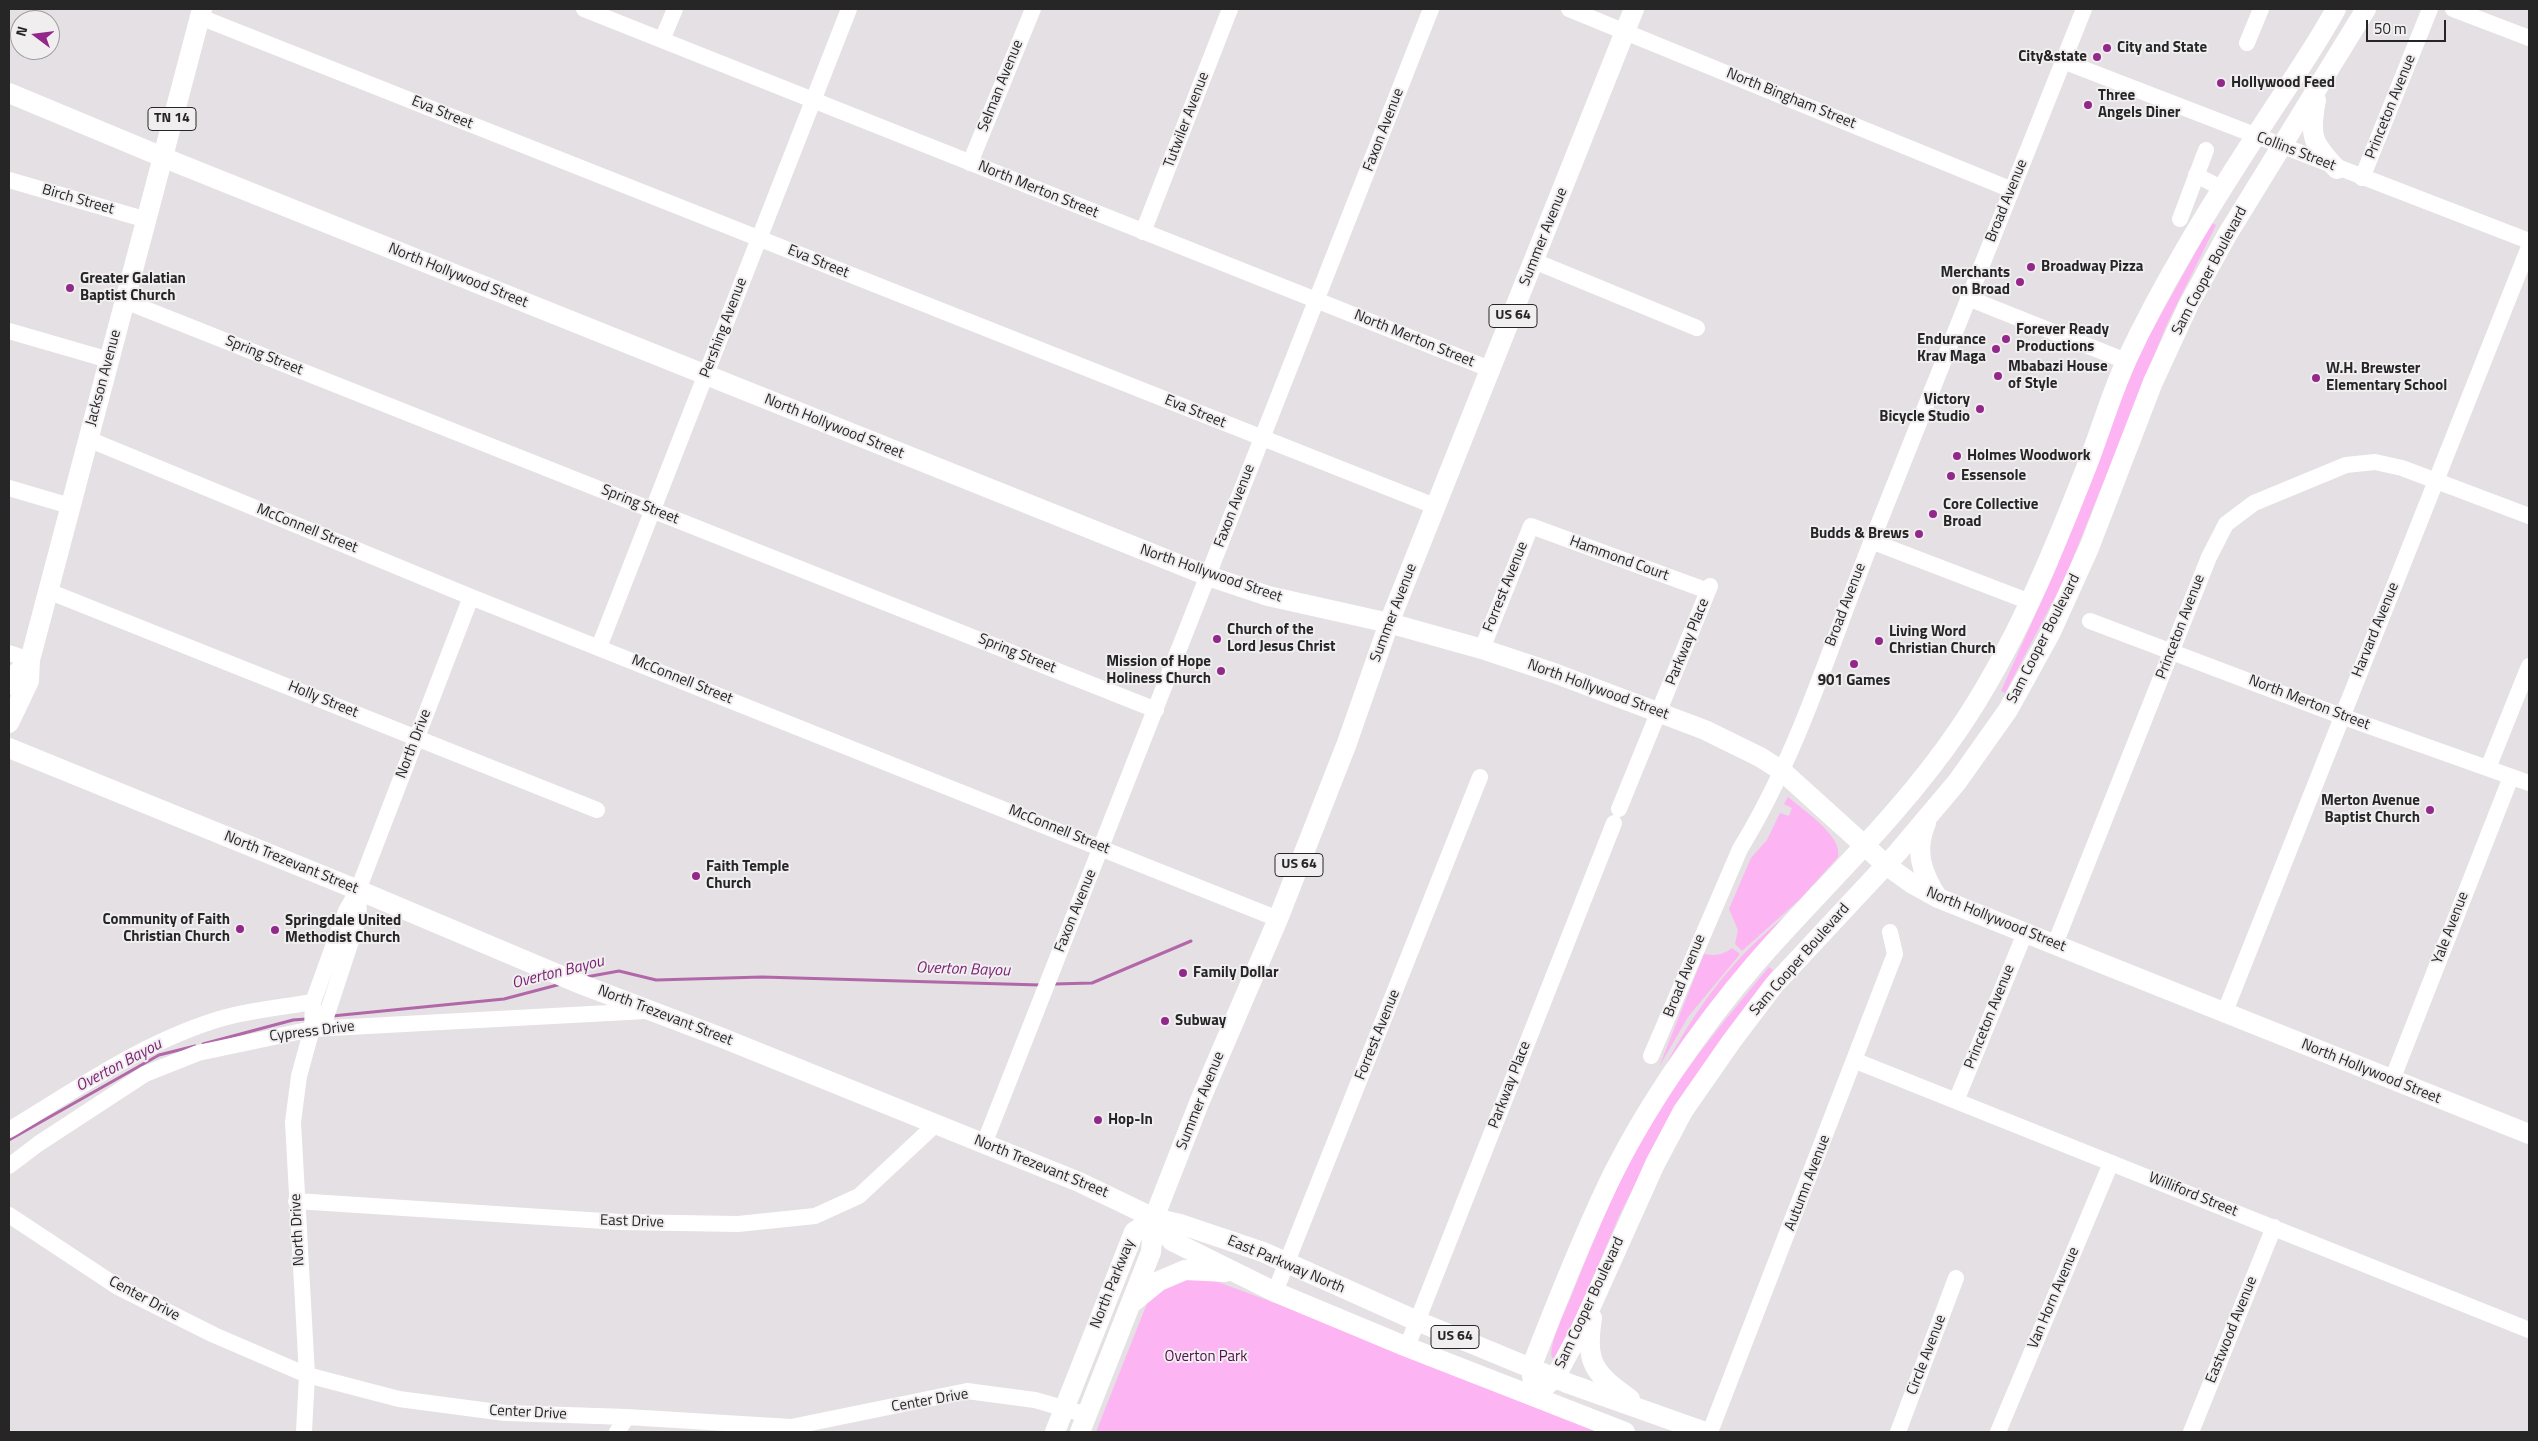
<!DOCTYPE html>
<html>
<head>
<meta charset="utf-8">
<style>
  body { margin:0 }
  #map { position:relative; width:2538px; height:1441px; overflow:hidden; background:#e4e0e3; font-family:"Titillium Web",sans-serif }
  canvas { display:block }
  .frame { position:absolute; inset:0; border:10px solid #272627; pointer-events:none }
  .north { position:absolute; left:10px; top:10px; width:50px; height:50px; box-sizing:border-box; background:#f1eef0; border:1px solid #a09ea0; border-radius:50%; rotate:285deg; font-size:14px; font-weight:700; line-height:20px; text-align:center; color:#272627 }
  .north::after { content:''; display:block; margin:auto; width:18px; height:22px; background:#93288b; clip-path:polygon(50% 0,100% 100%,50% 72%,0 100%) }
  .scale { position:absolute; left:2366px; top:20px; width:80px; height:22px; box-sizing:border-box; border:2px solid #272627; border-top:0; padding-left:6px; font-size:15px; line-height:18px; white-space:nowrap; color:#272627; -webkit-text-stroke:4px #f1eef0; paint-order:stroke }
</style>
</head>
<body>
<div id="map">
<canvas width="2538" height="1441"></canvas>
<div class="frame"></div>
<div class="north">N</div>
<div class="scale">50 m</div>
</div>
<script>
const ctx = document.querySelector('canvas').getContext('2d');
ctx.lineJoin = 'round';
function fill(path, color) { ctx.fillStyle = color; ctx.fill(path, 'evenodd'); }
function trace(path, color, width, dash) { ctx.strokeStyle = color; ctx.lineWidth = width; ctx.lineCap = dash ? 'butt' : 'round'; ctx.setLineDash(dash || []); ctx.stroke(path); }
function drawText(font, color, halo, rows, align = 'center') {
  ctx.font = font + ' "Titillium Web",sans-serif'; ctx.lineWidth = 4; ctx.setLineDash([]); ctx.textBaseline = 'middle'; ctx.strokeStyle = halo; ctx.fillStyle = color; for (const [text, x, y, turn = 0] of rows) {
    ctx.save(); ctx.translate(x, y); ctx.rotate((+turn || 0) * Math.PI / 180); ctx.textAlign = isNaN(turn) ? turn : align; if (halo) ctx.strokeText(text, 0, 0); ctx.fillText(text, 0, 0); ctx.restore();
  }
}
fill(new Path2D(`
  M 2212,223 L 2216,225 L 2166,326 L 2065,578 L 2005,693 L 2001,691 L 2056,569 L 2117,408 L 2145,343 Z
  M 1788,797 C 1803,810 1843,836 1838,857 L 1800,899 L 1742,951 L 1735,944 L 1738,930 L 1729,909 L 1751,858 L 1767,840 L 1780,813 L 1789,816 L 1792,808 L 1784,804 Z
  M 1787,915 L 1665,1067 C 1694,1010 1736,954 1787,915 Z
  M 1732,948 L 1740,954 L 1688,1017 L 1659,1067 L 1704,954 C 1716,956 1723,955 1732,948 Z
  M 1769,967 L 1773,970 L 1725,1034 L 1650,1155 L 1619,1216 L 1582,1304 L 1556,1357 L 1552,1358 C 1548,1346 1565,1311 1571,1297 C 1596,1234 1622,1170 1658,1112 C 1691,1060 1730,1014 1769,967 Z
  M 1196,1274 L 1283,1306 L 1597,1432 L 1096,1432 L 1148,1301 L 1155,1290 Z`), '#fcb4f2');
trace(new Path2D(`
  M 586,977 L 619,971 L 656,980 L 762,977 L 1040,985
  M 1054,984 L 1092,983 L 1191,941
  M 332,1016 L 504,999 L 561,984
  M 203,1044 L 293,1020 L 306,1019
  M 9,1140 L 159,1055 L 195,1046`), '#b167a8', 3);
trace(new Path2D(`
  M 584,9 L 1492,370
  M 1569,9 L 2012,190
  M 2453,9 L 2529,38
  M 200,17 L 1437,507
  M 662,40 L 675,9
  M 2247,43 L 2261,9
  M 2063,61 L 2529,241
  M 970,163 L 1033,9
  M 2196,175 L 2223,189
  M 2362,178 L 2430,9
  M 9,180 L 147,220
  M 2180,219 L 2206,150
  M 1143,232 L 1230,9
  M 1534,261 L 1697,328
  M 1968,298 L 2126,361
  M 125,301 L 1156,710
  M 9,331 L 109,360
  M 88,439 L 471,597 L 1278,919
  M 9,488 L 70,506
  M 1871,541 L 2030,602
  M 48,591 L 597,810
  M 2090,621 L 2341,716 L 2529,783
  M 599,647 L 849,9
  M 1482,649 L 1531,526 L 1708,591
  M 9,653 L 30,660
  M 2488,768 L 2529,666
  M 1619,809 L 1710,586
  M 2055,944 L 2209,557 L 2226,524 L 2254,503 L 2346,465 L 2375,462 L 2402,468 L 2529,516
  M 2224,1014 L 2529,247
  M 312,1029 L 326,1017 L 359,917 L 358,891
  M 1651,1056 L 1740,849 C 1798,755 1830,646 1871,543 C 1942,365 2013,187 2084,9
  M 1856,1061 L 2529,1330
  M 2392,1080 L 2511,777
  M 1956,1101 L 2025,933
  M 9,1130 C 77,1089 146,1040 223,1018 C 252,1010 284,1007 313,1002
  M 984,1144 L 1431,9
  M 9,1166 L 38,1144 L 145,1074 L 198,1053 L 312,1029 L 646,1011
  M 296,1201 L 619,1222 L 738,1224 L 815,1216 L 859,1196 L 936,1124
  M 9,1215 L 118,1287 L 214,1335 L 307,1375 L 399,1399 L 505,1413 L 627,1417 L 791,1427 L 967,1391 L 1035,1400 L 1087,1415
  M 1275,1292 L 1480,777
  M 1407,1347 L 1614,823
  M 304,1432 L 307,1375 L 293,1122 L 299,1076 L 312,1029 L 313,1002 L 346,911 L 358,890 L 471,597
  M 617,1432 L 627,1417
  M 1710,1432 L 1895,954 L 1890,932
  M 1898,1432 L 1956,1278
  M 1998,1432 L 2111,1163
  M 2191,1432 L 2274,1227`), '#fff', 16);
trace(new Path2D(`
  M 9,93 L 177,163 L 1208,576 L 1268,596 L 1389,623 L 1482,649 L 1554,673 L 1705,730 L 1760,757 L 1782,771 L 1886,865 L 1911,883 L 1938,898 L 2529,1134
  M 2316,100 C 2309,136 2312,143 2337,169
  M 9,685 L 12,678 L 30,660
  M 9,723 L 29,681 L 30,660 L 202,9
  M 9,748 L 358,890 L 583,985 L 720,1037 L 1079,1182 L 1154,1218 L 1180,1224 L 1263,1252 L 1417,1321 L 1567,1383 L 1705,1432
  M 1926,823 C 1914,851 1922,874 1938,898
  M 1154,1218 L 1172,1241 L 1275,1292 L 1407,1347 L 1625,1432
  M 1132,1303 L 1159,1281 L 1185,1270 L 1225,1272
  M 1592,1318 C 1585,1364 1594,1373 1630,1399
  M 1533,1382 L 1531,1368 C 1555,1306 1580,1243 1608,1184 C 1644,1109 1701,1027 1755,964 C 1823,886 1900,816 1959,729 C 2014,648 2052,555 2088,463 C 2101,429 2112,392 2127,359 C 2163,282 2209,208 2255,137 C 2282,94 2312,53 2336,9
  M 1534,1396 L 1555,1378 L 1579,1333 L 1655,1164 L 1683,1111 L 1731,1042 L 1774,985 L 1898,852 L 1957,782 L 2008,710 L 2050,634 L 2089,548 L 2153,382 L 2189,304 L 2227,235 L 2366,9
  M 1055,1432 L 1134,1232 L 1154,1218
  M 1080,1432 L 1151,1252 L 1154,1218 L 1199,1103 L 1278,919 L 1347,743 L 1389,623 L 1634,9`), '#fff', 20);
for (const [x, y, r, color] of [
  [2107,48,5,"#93288b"],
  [2097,57,5,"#93288b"],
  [2221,83,5,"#93288b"],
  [2088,105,5,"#93288b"],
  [2031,267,5,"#93288b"],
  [2020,282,5,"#93288b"],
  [70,288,5,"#93288b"],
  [2006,339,5,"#93288b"],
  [1996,349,5,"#93288b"],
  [1998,376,5,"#93288b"],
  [2316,378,5,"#93288b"],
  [1980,409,5,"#93288b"],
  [1957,456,5,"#93288b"],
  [1951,476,5,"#93288b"],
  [1933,514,5,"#93288b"],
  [1919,534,5,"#93288b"],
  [1217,639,5,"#93288b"],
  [1879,641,5,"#93288b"],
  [1854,664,5,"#93288b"],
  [1221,671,5,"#93288b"],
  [2430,810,5,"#93288b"],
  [696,876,5,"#93288b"],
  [240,929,5,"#93288b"],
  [275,930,5,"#93288b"],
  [1183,973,5,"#93288b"],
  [1165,1021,5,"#93288b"],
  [1098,1120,5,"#93288b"]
]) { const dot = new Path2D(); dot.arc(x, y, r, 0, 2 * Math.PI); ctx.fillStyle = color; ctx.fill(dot); trace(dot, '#f1eef0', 2); }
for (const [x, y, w] of [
  [172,119,48],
  [1513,316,48],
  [1299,865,48],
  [1455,1337,48]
]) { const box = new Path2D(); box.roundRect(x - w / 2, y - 11.5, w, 23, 4); ctx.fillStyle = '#f1eef0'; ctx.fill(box); trace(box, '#272627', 1); }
drawText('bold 14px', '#272627', null, [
  ["TN 14",172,119],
  ["US 64",1513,316],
  ["US 64",1299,865],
  ["US 64",1455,1337]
]);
drawText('bold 15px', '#272627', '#f1eef0', [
  ["City and State",2117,48],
  ["City&state",2087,57,"right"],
  ["Hollywood Feed",2231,83],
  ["Three",2098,96],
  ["Angels Diner",2098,113],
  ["Broadway Pizza",2041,267],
  ["Merchants",2010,273,"right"],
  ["on Broad",2010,290,"right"],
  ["Greater Galatian",80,279],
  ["Baptist Church",80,296],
  ["Forever Ready",2016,330],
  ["Productions",2016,347],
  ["Endurance",1986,340,"right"],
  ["Krav Maga",1986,357,"right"],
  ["Mbabazi House",2008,367],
  ["of Style",2008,384],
  ["W.H. Brewster",2326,369],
  ["Elementary School",2326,386],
  ["Victory",1970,400,"right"],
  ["Bicycle Studio",1970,417,"right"],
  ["Holmes Woodwork",1967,456],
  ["Essensole",1961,476],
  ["Core Collective",1943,505],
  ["Broad",1943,522],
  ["Budds & Brews",1909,534,"right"],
  ["Church of the",1227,630],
  ["Lord Jesus Christ",1227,647],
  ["Living Word",1889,632],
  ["Christian Church",1889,649],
  ["Mission of Hope",1211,662,"right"],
  ["Holiness Church",1211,679,"right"],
  ["901 Games",1854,681,"center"],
  ["Merton Avenue",2420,801,"right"],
  ["Baptist Church",2420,818,"right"],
  ["Faith Temple",706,867],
  ["Church",706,884],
  ["Community of Faith",230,920,"right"],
  ["Christian Church",230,937,"right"],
  ["Springdale United",285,921],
  ["Methodist Church",285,938],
  ["Family Dollar",1193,973],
  ["Subway",1175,1021],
  ["Hop-In",1108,1120]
], 'left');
drawText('15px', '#272627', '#f1eef0', [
  ["Selman Avenue",1001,86,-68],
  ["North Bingham Street",1791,99,22],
  ["Princeton Avenue",2391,107,-68],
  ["Eva Street",442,113,22],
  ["Tutwiler Avenue",1187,120,-69],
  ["Faxon Avenue",1384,130,-69],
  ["Collins Street",2296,152,21],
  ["North Merton Street",1038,190,22],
  ["Birch Street",78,200,16],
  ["Broad Avenue",2007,201,-68],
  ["Summer Avenue",1544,237,-68],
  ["Eva Street",818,262,22],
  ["Sam Cooper Boulevard",2210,271,-62],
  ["North Hollywood Street",458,276,22],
  ["Pershing Avenue",724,328,-69],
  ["North Merton Street",1414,339,22],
  ["Spring Street",264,356,22],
  ["Jackson Avenue",104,378,-75],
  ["Eva Street",1195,412,22],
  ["North Hollywood Street",834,427,22],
  ["Spring Street",640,505,22],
  ["Faxon Avenue",1235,506,-69],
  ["McConnell Street",307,529,22],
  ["Hammond Court",1619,559,20],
  ["North Hollywood Street",1211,574,19],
  ["Forrest Avenue",1506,587,-68],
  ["Broad Avenue",1846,605,-69],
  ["Summer Avenue",1394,613,-69],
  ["Princeton Avenue",2181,627,-69],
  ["Harvard Avenue",2376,630,-68],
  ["Sam Cooper Boulevard",2044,639,-63],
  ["Parkway Place",1688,642,-68],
  ["Spring Street",1017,654,22],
  ["McConnell Street",682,680,22],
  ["North Hollywood Street",1598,690,20],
  ["Holly Street",323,700,22],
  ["North Merton Street",2309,703,21],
  ["North Drive",414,744,-69],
  ["McConnell Street",1059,830,22],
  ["North Trezevant Street",291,863,22],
  ["Faxon Avenue",1076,911,-68],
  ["North Hollywood Street",1996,920,22],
  ["Yale Avenue",2451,928,-69],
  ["Sam Cooper Boulevard",1800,960,-49],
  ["Broad Avenue",1685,976,-68],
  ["North Trezevant Street",665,1016,21],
  ["Princeton Avenue",1990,1017,-68],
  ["Cypress Drive",312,1032,-7],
  ["Forrest Avenue",1378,1035,-68],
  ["North Hollywood Street",2371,1072,22],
  ["Parkway Place",1510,1085,-69],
  ["Summer Avenue",1201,1101,-68],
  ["North Trezevant Street",1041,1167,22],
  ["Autumn Avenue",1808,1183,-69],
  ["Williford Street",2193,1195,22],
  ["East Drive",632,1222,2],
  ["North Drive",298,1230,-93],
  ["East Parkway North",1286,1265,23],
  ["North Parkway",1113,1284,-68],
  ["Van Horn Avenue",2054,1298,-67],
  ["Center Drive",144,1299,28],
  ["Sam Cooper Boulevard",1590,1303,-65],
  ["Eastwood Avenue",2232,1330,-68],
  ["Circle Avenue",1927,1355,-69],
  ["Center Drive",930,1401,-10],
  ["Center Drive",528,1413,3]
]);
drawText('15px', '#530e4e', '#f1eef0', [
  ["Overton Park",1206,1357]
]);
drawText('italic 16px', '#791f72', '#f1eef0', [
  ["Overton Bayou",963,970,2],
  ["Overton Bayou",558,973,-14],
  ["Overton Bayou",119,1066,-28]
]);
</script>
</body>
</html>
